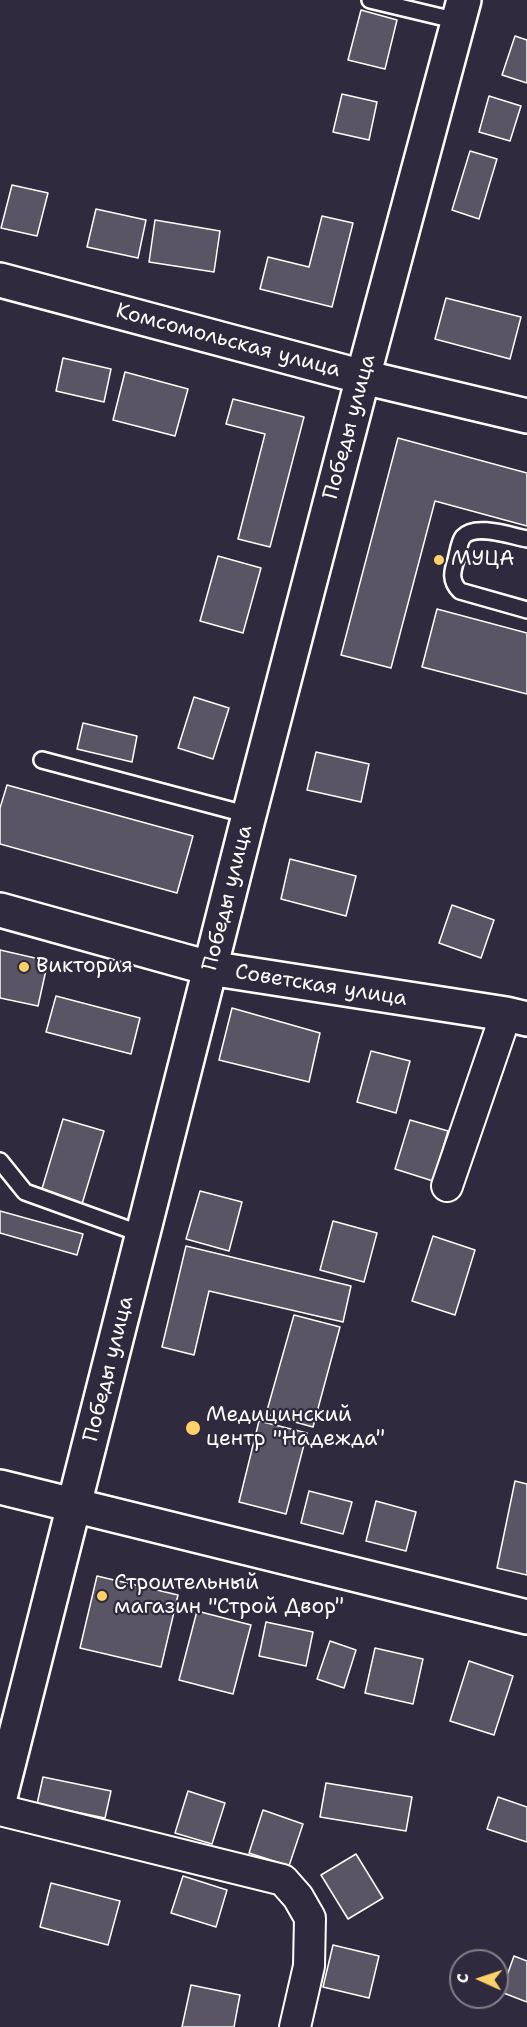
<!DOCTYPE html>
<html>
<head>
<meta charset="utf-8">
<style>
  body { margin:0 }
  #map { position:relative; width:527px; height:2027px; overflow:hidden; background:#2f2a3d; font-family:"Shantell Sans",sans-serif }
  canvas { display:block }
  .north { position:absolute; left:449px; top:1949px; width:60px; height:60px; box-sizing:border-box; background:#2f2a3d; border:2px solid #827f8b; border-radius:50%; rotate:273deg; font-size:16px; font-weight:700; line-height:24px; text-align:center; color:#fff }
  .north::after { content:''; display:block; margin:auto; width:21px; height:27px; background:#ffd166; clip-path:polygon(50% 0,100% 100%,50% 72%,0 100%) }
</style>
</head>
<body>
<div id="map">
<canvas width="527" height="2027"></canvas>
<div class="north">С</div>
</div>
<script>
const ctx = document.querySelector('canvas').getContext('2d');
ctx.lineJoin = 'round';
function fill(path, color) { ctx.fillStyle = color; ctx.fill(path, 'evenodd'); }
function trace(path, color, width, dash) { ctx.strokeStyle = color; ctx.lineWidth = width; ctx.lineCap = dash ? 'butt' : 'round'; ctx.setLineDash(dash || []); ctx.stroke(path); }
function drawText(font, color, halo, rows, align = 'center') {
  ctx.font = font + ' "Shantell Sans",sans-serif'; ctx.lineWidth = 4.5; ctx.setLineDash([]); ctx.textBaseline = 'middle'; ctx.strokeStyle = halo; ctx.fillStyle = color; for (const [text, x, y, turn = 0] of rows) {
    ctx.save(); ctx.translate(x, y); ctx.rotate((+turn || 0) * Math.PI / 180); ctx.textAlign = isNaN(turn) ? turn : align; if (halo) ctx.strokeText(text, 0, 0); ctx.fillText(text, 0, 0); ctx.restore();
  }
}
const building = new Path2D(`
  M 361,10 L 397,20 L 385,69 L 348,60 Z
  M 515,36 L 527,40 L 527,83 L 502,75 Z
  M 342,94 L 377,102 L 369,140 L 333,132 Z
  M 489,96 L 521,106 L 510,141 L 479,132 Z
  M 470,151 L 497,159 L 479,219 L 452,210 Z
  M 12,185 L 48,193 L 37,236 L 1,228 Z
  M 96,209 L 146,220 L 138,258 L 87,247 Z
  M 322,216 L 353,223 L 332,307 L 260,289 L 268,257 L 309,267 Z
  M 155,220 L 220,231 L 214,272 L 149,262 Z
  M 446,298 L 521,317 L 510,359 L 435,339 Z
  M 63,358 L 111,369 L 104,402 L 56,391 Z
  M 125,372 L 188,389 L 175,436 L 113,420 Z
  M 233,399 L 304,417 L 270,547 L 238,539 L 265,434 L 226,424 Z
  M 398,438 L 527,473 L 527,526 L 435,501 L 391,668 L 341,655 Z
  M 218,556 L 261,568 L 243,633 L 200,621 Z
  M 437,609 L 527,633 L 527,694 L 422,667 Z
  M 194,697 L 229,708 L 213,759 L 178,748 Z
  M 83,723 L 137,736 L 132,762 L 77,749 Z
  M 316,752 L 369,764 L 361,802 L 307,790 Z
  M 7,785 L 193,836 L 177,893 L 0,844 L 0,808 Z
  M 290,859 L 356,876 L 346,916 L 281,899 Z
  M 452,905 L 494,920 L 481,958 L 439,943 Z
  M 0,950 L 48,961 L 38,1006 L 0,998 Z
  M 56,996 L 140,1018 L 131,1054 L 46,1032 Z
  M 232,1008 L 320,1033 L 309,1082 L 219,1060 Z
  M 371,1051 L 410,1061 L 396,1113 L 357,1102 Z
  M 63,1119 L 104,1131 L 82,1204 L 41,1192 Z
  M 410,1120 L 448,1131 L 433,1181 L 395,1169 Z
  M 200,1191 L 242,1202 L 229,1251 L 186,1239 Z
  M 0,1211 L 83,1234 L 77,1255 L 0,1233 Z
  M 333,1221 L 377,1233 L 364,1282 L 320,1270 Z
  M 433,1236 L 475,1250 L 455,1315 L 412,1301 Z
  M 186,1246 L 351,1286 L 343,1322 L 209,1291 L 194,1355 L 162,1347 Z
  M 294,1315 L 340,1327 L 313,1427 L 266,1414 Z
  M 259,1421 L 307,1433 L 286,1514 L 239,1502 Z
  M 515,1481 L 527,1484 L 527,1575 L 497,1568 Z
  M 309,1491 L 352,1502 L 343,1534 L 301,1523 Z
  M 376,1501 L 416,1512 L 406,1551 L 366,1541 Z
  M 97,1576 L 178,1595 L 161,1667 L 80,1648 Z
  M 197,1611 L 251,1625 L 233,1694 L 179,1680 Z
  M 266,1622 L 313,1632 L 306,1666 L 259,1656 Z
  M 330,1641 L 356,1650 L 344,1688 L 317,1679 Z
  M 375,1648 L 423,1659 L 413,1704 L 365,1693 Z
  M 469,1661 L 513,1676 L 494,1735 L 450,1721 Z
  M 43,1777 L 111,1791 L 105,1818 L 37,1804 Z
  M 326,1783 L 412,1797 L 406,1831 L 320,1817 Z
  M 188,1791 L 225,1803 L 212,1844 L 175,1833 Z
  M 498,1797 L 527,1807 L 527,1842 L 487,1829 Z
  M 263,1810 L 303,1824 L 289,1866 L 249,1853 Z
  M 356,1854 L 383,1898 L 348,1919 L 321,1875 Z
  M 183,1876 L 227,1890 L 216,1927 L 171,1913 Z
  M 51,1883 L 120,1901 L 108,1945 L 40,1927 Z
  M 333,1945 L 379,1956 L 369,1998 L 323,1987 Z
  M 514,1956 L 527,1961 L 527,2002 L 501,1992 Z
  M 191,1985 L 240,1995 L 234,2027 L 182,2027 Z`);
fill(building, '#595564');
trace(building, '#fff', 1.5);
const service = new Path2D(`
  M 370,0 L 458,21
  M 527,539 C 511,536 475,523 463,537 C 459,542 458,553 456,560 C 452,572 450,581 460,591 L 527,610
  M 42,760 L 249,815
  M 0,1161 L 25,1192 L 144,1235`);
const minor = new Path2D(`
  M 447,1186 L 506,1014
  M 0,1810 L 283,1880 L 298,1897 L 310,1918 L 309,1966 L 295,2027`);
const tertiary = new Path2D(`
  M 0,280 L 363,377 L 527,416
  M 0,1797 L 74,1505`);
const secondary = new Path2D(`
  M 0,910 L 209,968 L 506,1014 L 527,1019
  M 0,1487 L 527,1617
  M 74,1505 L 249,815 L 363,377 L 464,0`);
trace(service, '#fff', 20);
trace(minor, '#fff', 34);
trace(tertiary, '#fff', 38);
trace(secondary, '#fff', 38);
trace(service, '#2f2a3d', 15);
trace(minor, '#2f2a3d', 30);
trace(tertiary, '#2f2a3d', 33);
trace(secondary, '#2f2a3d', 33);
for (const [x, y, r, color] of [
  [439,560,6,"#ffd166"],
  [24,967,6,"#ffd166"],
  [193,1428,8,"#ffd166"],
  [102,1596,6,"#ffd166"]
]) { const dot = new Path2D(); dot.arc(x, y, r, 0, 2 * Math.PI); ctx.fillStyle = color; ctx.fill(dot); trace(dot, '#2f2a3d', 2); }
drawText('21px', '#fff', '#2f2a3d', [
  ["Комсомольская улица",228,341,15],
  ["Победы улица",350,427,-75],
  ["Победы улица",228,898,-76],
  ["Советская улица",321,986,9],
  ["Победы улица",109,1369,-76]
]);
drawText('21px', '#fff', '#2f2a3d', [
  ["МУЦА",451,560],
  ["Виктория",36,967],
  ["Медицинский",206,1416],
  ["центр \"Надежда\"",206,1440],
  ["Строительный",114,1584],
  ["магазин \"Строй Двор\"",114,1608]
], 'left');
</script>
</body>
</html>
